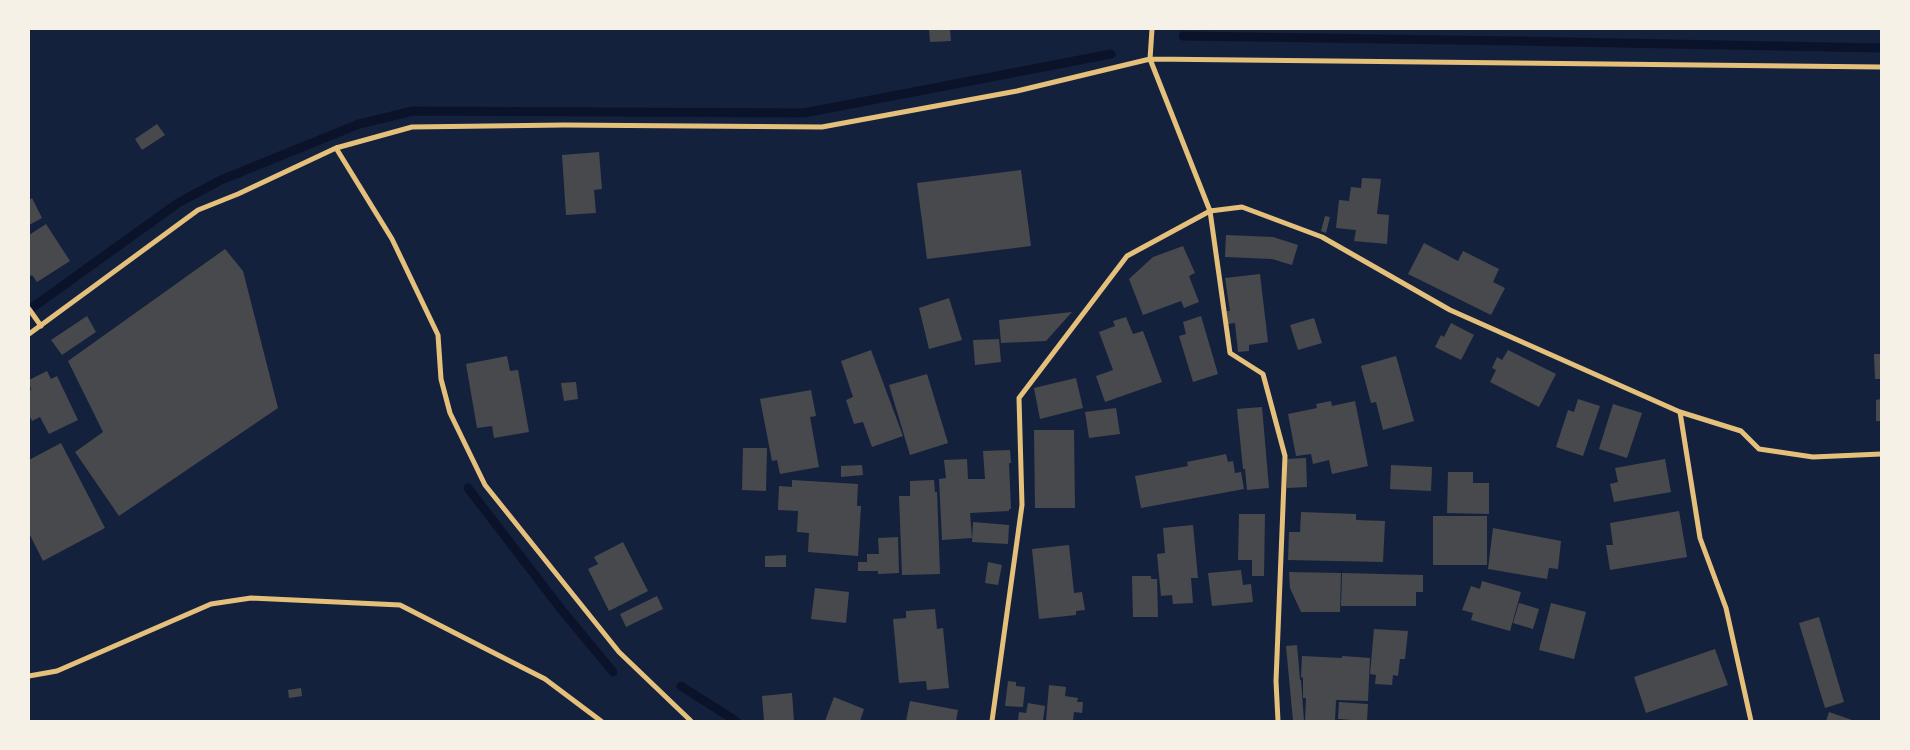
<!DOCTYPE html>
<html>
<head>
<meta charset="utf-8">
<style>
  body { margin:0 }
  #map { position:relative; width:1910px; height:750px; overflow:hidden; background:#14213d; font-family:"Public Sans",sans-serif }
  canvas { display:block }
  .frame { position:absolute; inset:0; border:30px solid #f6f1e7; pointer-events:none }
</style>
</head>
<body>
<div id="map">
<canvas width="1910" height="750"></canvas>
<div class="frame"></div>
</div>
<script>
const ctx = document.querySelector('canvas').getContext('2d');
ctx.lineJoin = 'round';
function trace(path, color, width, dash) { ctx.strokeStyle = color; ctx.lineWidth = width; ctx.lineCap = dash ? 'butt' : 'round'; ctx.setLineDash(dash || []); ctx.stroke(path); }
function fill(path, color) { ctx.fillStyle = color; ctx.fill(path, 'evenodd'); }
trace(new Path2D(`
  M 1183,36 L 1516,41 L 1881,48
  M 29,310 L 178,203 L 221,180 L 359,124 L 413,111 L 804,113 L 1111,54
  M 468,488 L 561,609 L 613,672
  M 681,686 L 736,721`), '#0b132b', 9);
fill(new Path2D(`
  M 929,29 L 950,29 L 951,41 L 930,42 Z
  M 157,124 L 165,135 L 142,150 L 135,139 Z
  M 599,152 L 602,189 L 594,190 L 596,213 L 566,215 L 562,155 Z
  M 1021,170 L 1031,246 L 927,259 L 917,183 Z
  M 1362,178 L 1381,179 L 1377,214 L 1389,215 L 1387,244 L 1354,241 L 1356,230 L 1336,228 L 1339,200 L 1349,201 L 1351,187 L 1361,188 Z
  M 32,198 L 42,218 L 29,225 L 29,200 Z
  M 1325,216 L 1330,217 L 1326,233 L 1321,231 Z
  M 46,224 L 70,261 L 37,282 L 32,275 L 29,277 L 29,235 Z
  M 1226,235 L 1273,237 L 1298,245 L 1292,265 L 1272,259 L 1225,257 Z
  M 1424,243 L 1458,261 L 1463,251 L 1499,269 L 1493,282 L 1505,288 L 1491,315 L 1408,274 Z
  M 1183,246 L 1195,273 L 1189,276 L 1199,302 L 1184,308 L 1181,301 L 1143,315 L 1129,279 L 1153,257 Z
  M 225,249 L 243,271 L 278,408 L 119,516 L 75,452 L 103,432 L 68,361 Z
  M 1260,274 L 1268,342 L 1249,345 L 1249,351 L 1238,352 L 1235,323 L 1228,324 L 1227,311 L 1230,311 L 1225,278 Z
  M 949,298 L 962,340 L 929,349 L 919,308 Z
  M 1072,312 L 1046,341 L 1001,343 L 999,320 Z
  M 87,316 L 96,332 L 62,355 L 51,340 Z
  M 1201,316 L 1218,374 L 1193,382 L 1179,336 L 1186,334 L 1183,322 Z
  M 1126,317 L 1133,334 L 1143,331 L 1162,382 L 1105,402 L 1096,376 L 1113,370 L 1099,332 L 1115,326 L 1113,321 Z
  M 1314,318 L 1322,343 L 1298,350 L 1290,325 Z
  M 1451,323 L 1474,335 L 1461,360 L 1435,347 L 1441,335 L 1444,337 Z
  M 999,339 L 1001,362 L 975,365 L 973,340 Z
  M 871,350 L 903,436 L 872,447 L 863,422 L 854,424 L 846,400 L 853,397 L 841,361 Z
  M 1508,350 L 1556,374 L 1539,407 L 1490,382 L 1496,370 L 1492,368 L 1497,357 L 1502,360 Z
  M 1874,354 L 1881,354 L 1881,379 L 1875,379 Z
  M 507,356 L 510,371 L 518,370 L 529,432 L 494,438 L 492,426 L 477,428 L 466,364 Z
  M 1396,356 L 1414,421 L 1383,430 L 1376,402 L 1371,403 L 1361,366 Z
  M 47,371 L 51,379 L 57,376 L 78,420 L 49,434 L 40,417 L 32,421 L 29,415 L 29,391 L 31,390 L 29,380 Z
  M 927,374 L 948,443 L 910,455 L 889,385 Z
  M 1076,378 L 1083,408 L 1040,419 L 1034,388 Z
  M 576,382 L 578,399 L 564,401 L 561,383 Z
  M 811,390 L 816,416 L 810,417 L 819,467 L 780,474 L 777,460 L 772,461 L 760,399 Z
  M 1578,399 L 1600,406 L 1583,456 L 1556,447 L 1568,410 L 1574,412 Z
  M 1881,399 L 1881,421 L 1876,421 L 1876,400 Z
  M 1331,401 L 1332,406 L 1355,401 L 1368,466 L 1332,474 L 1329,460 L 1313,464 L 1311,454 L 1296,456 L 1288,414 L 1317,408 L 1316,404 Z
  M 1613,404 L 1642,413 L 1627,458 L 1599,449 Z
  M 1262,407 L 1269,488 L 1247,490 L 1245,469 L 1243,469 L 1237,409 Z
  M 1116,408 L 1120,434 L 1089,438 L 1085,412 Z
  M 1034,430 L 1074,430 L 1075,508 L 1035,508 Z
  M 61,443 L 105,528 L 43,561 L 29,533 L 29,460 Z
  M 743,448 L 767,448 L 766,491 L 742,490 Z
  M 1010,450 L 1011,463 L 1009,463 L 1011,509 L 1009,509 L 1009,511 L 970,513 L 972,538 L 942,540 L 939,479 L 946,478 L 944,460 L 967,459 L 968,479 L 985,479 L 983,451 Z
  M 1226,454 L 1228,462 L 1233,461 L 1235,473 L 1241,472 L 1244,489 L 1141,508 L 1135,476 L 1188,466 L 1187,462 Z
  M 1306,458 L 1307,487 L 1287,488 L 1286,459 Z
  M 1665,459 L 1671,492 L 1614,502 L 1610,484 L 1618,482 L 1615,468 Z
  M 862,465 L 863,475 L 841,477 L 841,466 Z
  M 1391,465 L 1432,467 L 1431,491 L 1390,489 Z
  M 1448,472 L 1473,472 L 1473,483 L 1489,483 L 1489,514 L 1447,513 Z
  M 792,480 L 858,484 L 857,506 L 861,506 L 858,556 L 808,552 L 809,533 L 797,532 L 798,511 L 778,510 L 779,486 L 792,487 Z
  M 934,480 L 935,492 L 937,492 L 940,574 L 902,575 L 899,496 L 910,496 L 910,481 Z
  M 1679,511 L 1687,557 L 1610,570 L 1606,545 L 1613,545 L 1610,523 Z
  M 1301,512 L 1356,514 L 1356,520 L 1385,521 L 1383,562 L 1288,560 L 1289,532 L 1300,532 Z
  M 1239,514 L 1265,514 L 1264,576 L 1252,576 L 1252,560 L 1238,560 Z
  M 1433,516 L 1487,516 L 1487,565 L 1433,565 Z
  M 973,522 L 1009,525 L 1008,544 L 972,542 Z
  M 1193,525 L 1198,578 L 1191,578 L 1193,603 L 1173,604 L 1172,595 L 1161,596 L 1157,554 L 1165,553 L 1163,528 Z
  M 1493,528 L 1561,541 L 1558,569 L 1549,568 L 1547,579 L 1488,569 Z
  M 898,537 L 899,573 L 878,574 L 878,571 L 858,571 L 858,562 L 867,562 L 867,554 L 879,554 L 878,538 Z
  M 623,542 L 648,591 L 609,611 L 588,569 L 598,564 L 594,557 Z
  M 1069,545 L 1074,593 L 1082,592 L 1085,610 L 1076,611 L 1076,615 L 1039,619 L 1032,549 Z
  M 786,555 L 786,567 L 765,567 L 765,556 Z
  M 988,562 L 1002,565 L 998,585 L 985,583 Z
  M 1241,570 L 1243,585 L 1251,584 L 1253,602 L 1212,606 L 1208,573 Z
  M 1289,572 L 1341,573 L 1340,612 L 1301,612 L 1290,588 Z
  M 1342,573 L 1423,575 L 1423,592 L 1416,592 L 1416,606 L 1341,606 Z
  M 1132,576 L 1151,576 L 1151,579 L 1157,579 L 1158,617 L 1133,617 Z
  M 1482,581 L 1521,592 L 1510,631 L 1471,620 L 1473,613 L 1462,610 L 1471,586 L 1480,589 Z
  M 815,588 L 849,592 L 846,623 L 811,619 Z
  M 657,596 L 663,609 L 626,627 L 620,614 Z
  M 1519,603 L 1539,609 L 1533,629 L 1513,623 Z
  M 1551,603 L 1586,612 L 1574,659 L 1539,650 Z
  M 935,609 L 937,629 L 943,628 L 949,688 L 927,690 L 926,681 L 899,683 L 893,619 L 906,618 L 906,611 Z
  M 1819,617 L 1844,702 L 1825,708 L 1799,623 Z
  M 1374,629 L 1408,631 L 1405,659 L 1400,659 L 1398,676 L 1393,675 L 1392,685 L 1375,684 L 1376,675 L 1370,674 Z
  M 1297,645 L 1300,680 L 1301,680 L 1304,721 L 1293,721 L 1286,646 Z
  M 1715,649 L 1728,685 L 1646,713 L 1634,677 Z
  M 1302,656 L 1342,658 L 1342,656 L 1370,658 L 1368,701 L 1336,700 L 1335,721 L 1305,721 L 1306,698 L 1303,698 L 1303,678 L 1301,677 Z
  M 1008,681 L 1016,682 L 1016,686 L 1025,687 L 1023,707 L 1005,706 Z
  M 1049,685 L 1066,687 L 1065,696 L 1078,698 L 1077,702 L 1083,702 L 1082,713 L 1074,712 L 1073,721 L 1046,721 Z
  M 301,688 L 302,696 L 289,698 L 288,690 Z
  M 792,693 L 794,721 L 764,721 L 762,696 Z
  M 834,697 L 864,709 L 860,721 L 825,721 Z
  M 910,701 L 958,710 L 956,721 L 906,721 Z
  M 1339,702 L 1368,704 L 1367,721 L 1338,719 Z
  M 1028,703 L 1045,706 L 1043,721 L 1018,721 L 1019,712 L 1026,713 Z
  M 1829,712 L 1852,720 L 1852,721 L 1826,721 Z`), '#48494c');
trace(new Path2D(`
  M 1152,29 L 1150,59 L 1210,211 L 1230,353 L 1263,374 L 1285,456 L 1276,681 L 1278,721
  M 336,148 L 392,239 L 438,335 L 441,379 L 450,413 L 485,485 L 619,652 L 691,721
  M 29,309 L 41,326
  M 29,334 L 198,210 L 238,194 L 336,148 L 412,127 L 564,125 L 822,127 L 1017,91 L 1150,59 L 1881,67
  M 1680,412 L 1700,538 L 1726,608 L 1751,721
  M 29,676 L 57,671 L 211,604 L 251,598 L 400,605 L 545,679 L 601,721
  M 992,721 L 1022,505 L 1019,398 L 1127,256 L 1210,211 L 1242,207 L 1322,237 L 1450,310 L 1680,412 L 1741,431 L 1759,449 L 1813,457 L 1881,454`), '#e5c07b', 5);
</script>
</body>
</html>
